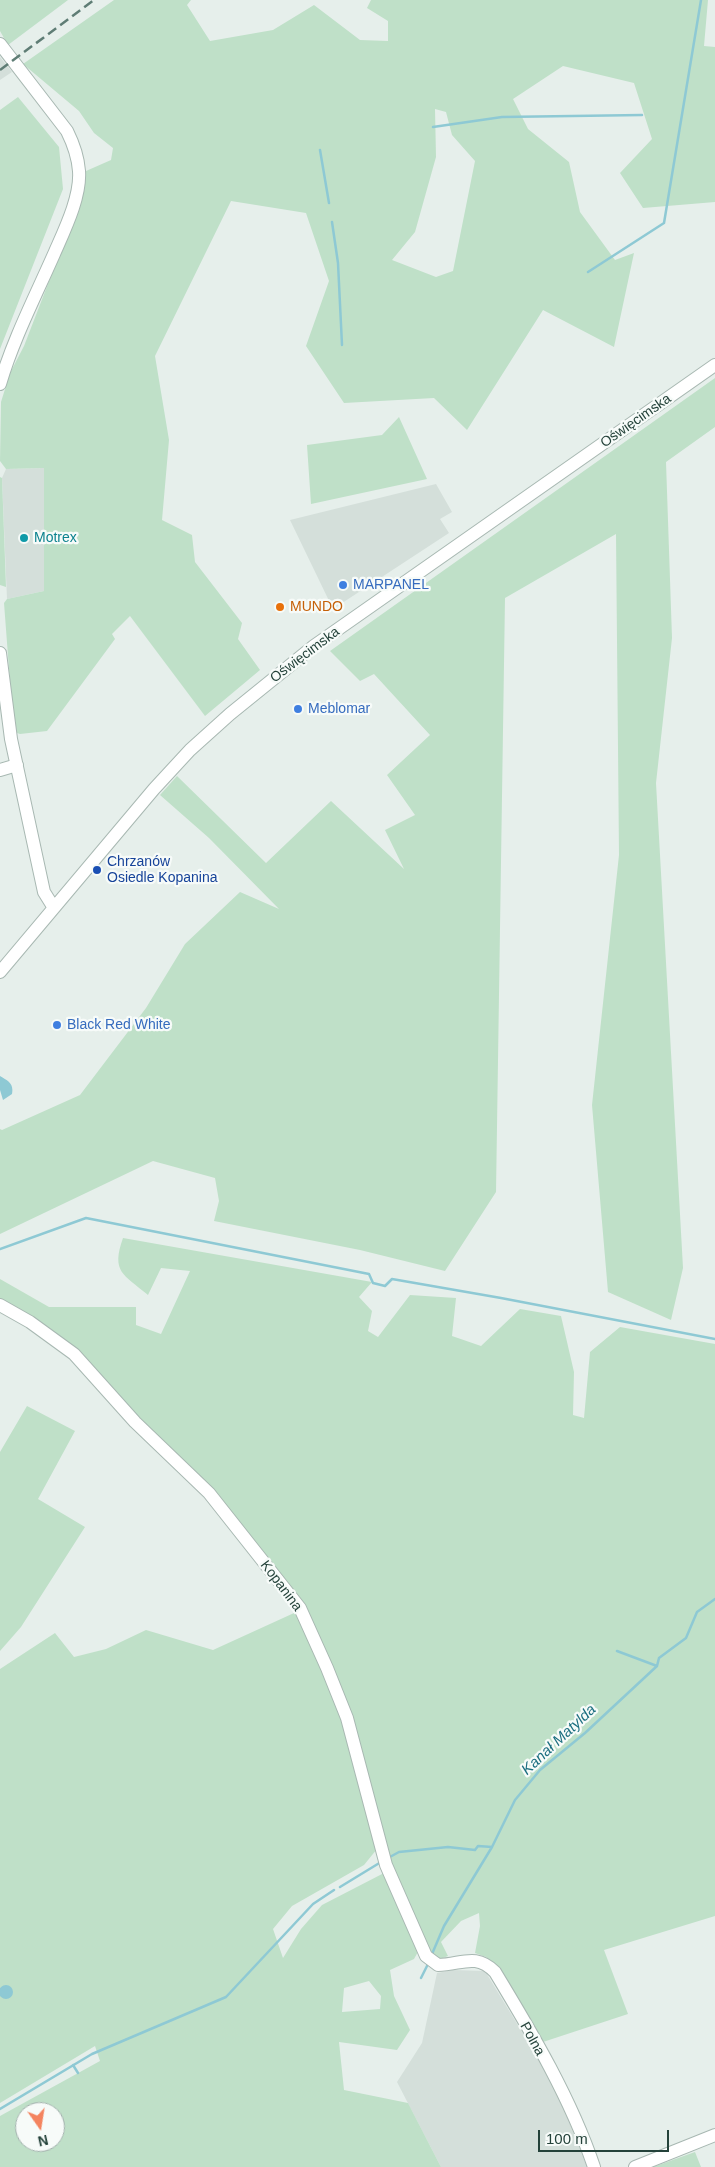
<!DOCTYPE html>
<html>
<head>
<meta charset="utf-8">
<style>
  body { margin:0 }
  #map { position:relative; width:715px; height:2167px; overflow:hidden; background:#e6efeb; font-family:Helvetica,sans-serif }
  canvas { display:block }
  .north { position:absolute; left:15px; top:2102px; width:50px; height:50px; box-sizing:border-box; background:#f7fbf9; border:1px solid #a3b1ad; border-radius:50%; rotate:167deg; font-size:14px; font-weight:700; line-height:20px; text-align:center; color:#24423a }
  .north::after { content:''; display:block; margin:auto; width:18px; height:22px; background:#f4845f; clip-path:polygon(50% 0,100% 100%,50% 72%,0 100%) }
  .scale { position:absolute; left:538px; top:2130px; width:131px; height:22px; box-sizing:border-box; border:2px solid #24423a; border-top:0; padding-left:6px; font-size:15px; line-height:18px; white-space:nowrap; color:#24423a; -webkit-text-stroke:4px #f7fbf9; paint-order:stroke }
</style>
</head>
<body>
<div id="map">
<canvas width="715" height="2167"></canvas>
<div class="north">N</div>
<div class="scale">100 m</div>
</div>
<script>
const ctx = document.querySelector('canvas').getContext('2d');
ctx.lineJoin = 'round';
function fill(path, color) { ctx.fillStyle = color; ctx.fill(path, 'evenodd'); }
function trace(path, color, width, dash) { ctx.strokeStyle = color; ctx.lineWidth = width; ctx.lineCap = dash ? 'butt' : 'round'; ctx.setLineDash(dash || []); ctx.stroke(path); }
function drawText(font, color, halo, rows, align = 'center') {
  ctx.font = font + ' Helvetica,sans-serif'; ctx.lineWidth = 4.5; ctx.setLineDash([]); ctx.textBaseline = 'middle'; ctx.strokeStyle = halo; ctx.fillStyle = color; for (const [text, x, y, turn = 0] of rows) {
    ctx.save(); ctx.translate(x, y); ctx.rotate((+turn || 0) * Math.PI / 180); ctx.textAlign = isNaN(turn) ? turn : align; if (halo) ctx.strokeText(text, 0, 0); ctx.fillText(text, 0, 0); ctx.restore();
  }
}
fill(new Path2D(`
  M 0,57 L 12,72 L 0,80 Z
  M 44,468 L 44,591 L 7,599 L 2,478 L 6,469 Z
  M 436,484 L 452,512 L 440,519 L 449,533 L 333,609 L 290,520 Z
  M 453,1970 L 485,1971 L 556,2088 L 587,2167 L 441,2167 L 397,2082 L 422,2043 L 437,1973 Z`), '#d4dfda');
fill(new Path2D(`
  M 0,0 L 68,0 L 8,45 L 0,31 Z
  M 114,0 L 191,0 L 187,5 L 210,41 L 273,30 L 314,5 L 360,40 L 388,41 L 388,21 L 367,8 L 371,0 L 708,0 L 704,46 L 715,47 L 715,202 L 643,208 L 620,173 L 652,139 L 634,83 L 563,66 L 513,99 L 528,129 L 569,162 L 580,212 L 615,260 L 634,253 L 614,347 L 543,310 L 467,430 L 434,398 L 344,403 L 306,346 L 329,281 L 306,213 L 231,201 L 155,356 L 169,440 L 162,520 L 192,535 L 195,562 L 242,623 L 238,639 L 260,670 L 205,716 L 130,616 L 112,634 L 115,639 L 47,731 L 20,734 L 17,733 L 9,683 L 10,682 L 4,603 L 7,599 L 44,591 L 44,468 L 6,469 L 0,461 L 1,402 L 10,373 L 24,346 L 63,245 L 83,191 L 86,171 L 111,160 L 113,148 L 94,133 L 79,111 L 23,64 ZM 435,109 L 446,112 L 452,135 L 475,161 L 453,271 L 436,277 L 392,260 L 415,232 L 436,157 Z
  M 18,97 L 59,147 L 63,189 L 0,349 L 0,110 Z
  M 715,378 L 715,427 L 666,462 L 672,638 L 656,783 L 683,1268 L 671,1320 L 608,1292 L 592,1105 L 619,855 L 616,534 L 505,598 L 496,1192 L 445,1271 L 360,1250 L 214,1221 L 219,1201 L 215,1178 L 153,1161 L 0,1234 L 0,1129 L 2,1130 L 80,1095 L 146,1008 L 185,944 L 240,892 L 279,909 L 209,838 L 160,795 L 177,776 L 266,863 L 331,801 L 404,869 L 385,830 L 415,815 L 387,775 L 430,735 L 374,674 L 360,681 L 330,651 Z
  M 399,417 L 427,479 L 311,504 L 307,445 L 382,435 Z
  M 0,477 L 2,478 L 6,587 L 0,585 Z
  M 123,1238 L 372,1282 L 359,1297 L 372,1311 L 368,1331 L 378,1337 L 410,1295 L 456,1298 L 452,1336 L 481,1346 L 520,1309 L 561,1316 L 574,1372 L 573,1415 L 584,1418 L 590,1352 L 620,1327 L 715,1344 L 715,1916 L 604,1950 L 628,2014 L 543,2042 L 498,1968 L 486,1957 L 475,1953 L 480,1926 L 479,1913 L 461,1921 L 441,1942 L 448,1956 L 440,1959 L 427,1953 L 377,1849 L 364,1865 L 292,1906 L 273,1929 L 283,1958 L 301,1929 L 322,1905 L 384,1873 L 419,1950 L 414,1959 L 390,1970 L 394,1996 L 410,2030 L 397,2050 L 339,2042 L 344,2090 L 408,2103 L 441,2167 L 0,2167 L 0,2116 L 100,2061 L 95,2046 L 0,2103 L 0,1669 L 55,1633 L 74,1657 L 106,1649 L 146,1630 L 213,1650 L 305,1608 L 75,1349 L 0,1300 L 0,1279 L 49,1307 L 136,1307 L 136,1325 L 161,1334 L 190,1271 L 161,1268 L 148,1295 C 123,1274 111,1272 123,1238 ZM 369,1981 L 381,1996 L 380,2009 L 342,2012 L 344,1988 ZM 25,2112 L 55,2112 L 55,2142 L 25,2142 Z
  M 27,1406 L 75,1431 L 38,1499 L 85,1527 L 21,1627 L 0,1651 L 0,1452 Z
  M 695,2152 L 701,2167 L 653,2167 Z`), '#bfe0c8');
fill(new Path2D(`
  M 0,1076 C 8,1081 14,1083 12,1094 L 3,1100 L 0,1090 Z
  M-1 1992a7 7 0 1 1 14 0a7 7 0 1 1-14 0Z`), '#8ec9d4');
trace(new Path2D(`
  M 433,127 L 502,117 L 642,115
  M 320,150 L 329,203
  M 332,222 L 338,263 L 342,345
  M 588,272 L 664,223 L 701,0
  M 0,1249 L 86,1218 L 369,1274 L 373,1283 L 385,1286 L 392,1279 L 501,1298 L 715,1339
  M 617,1651 L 657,1666
  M 388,1858 L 399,1852 L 448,1847 L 475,1850 L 478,1846 L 492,1847
  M 340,1887 L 381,1862
  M 432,1954 L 444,1926 L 492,1847 L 515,1800 L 540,1770 L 585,1733 L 657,1666 L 659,1658 L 686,1638 L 697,1612 L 715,1599
  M 421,1978 L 428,1964
  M 73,2065 L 78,2073
  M 0,2109 L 92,2054 L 226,1997 L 313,1904 L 334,1890`), '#8ec9d4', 2.5);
const minor = new Path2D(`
  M 0,44 L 67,131 C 73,143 78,157 79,171 C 81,197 64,231 54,254 C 35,297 13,340 0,384
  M 0,653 L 11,739 L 44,892 L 54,908
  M 0,770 L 17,765
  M 0,972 L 154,789 L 190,750 L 230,714 L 314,646 L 715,365
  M 0,1305 L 30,1322 L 74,1354 L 135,1422 L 209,1493 L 300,1608 L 327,1668 L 347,1718 L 386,1865 L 426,1956 L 438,1965 C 461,1965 475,1952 495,1972 C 532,2033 571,2099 594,2167
  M 635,2167 L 715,2135`);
trace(minor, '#a8b8b2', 14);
trace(minor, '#fff', 12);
trace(new Path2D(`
  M 0,70 L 94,0`), '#5f7d75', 2.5, [10, 5]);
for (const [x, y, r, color] of [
  [24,538,5,"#0f9aa8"],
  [343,585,5,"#3f7fe0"],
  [280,607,5,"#e8710a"],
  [298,709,5,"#3f7fe0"],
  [97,870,5,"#1a4fb4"],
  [57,1025,5,"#3f7fe0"]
]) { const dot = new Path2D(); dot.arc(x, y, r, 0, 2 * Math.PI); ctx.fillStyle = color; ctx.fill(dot); trace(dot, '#f7fbf9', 2); }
drawText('14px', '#24423a', '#f7fbf9', [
  ["Oświęcimska",636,421,-35],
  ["Oświęcimska",305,655,-37],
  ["Kopanina",281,1586,53],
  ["Polna",532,2039,61]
]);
drawText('14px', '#0d838f', '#f7fbf9', [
  ["Motrex",34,538]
], 'left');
drawText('14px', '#366cbe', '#f7fbf9', [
  ["MARPANEL",353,585],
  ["Meblomar",308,709],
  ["Black Red White",67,1025]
], 'left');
drawText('14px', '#c56008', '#f7fbf9', [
  ["MUNDO",290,607]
], 'left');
drawText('14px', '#164399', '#f7fbf9', [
  ["Chrzanów",107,862],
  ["Osiedle Kopanina",107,878]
], 'left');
drawText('italic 15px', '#1c6f80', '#f7fbf9', [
  ["Kanał Matylda",559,1740,-43]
]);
</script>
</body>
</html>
